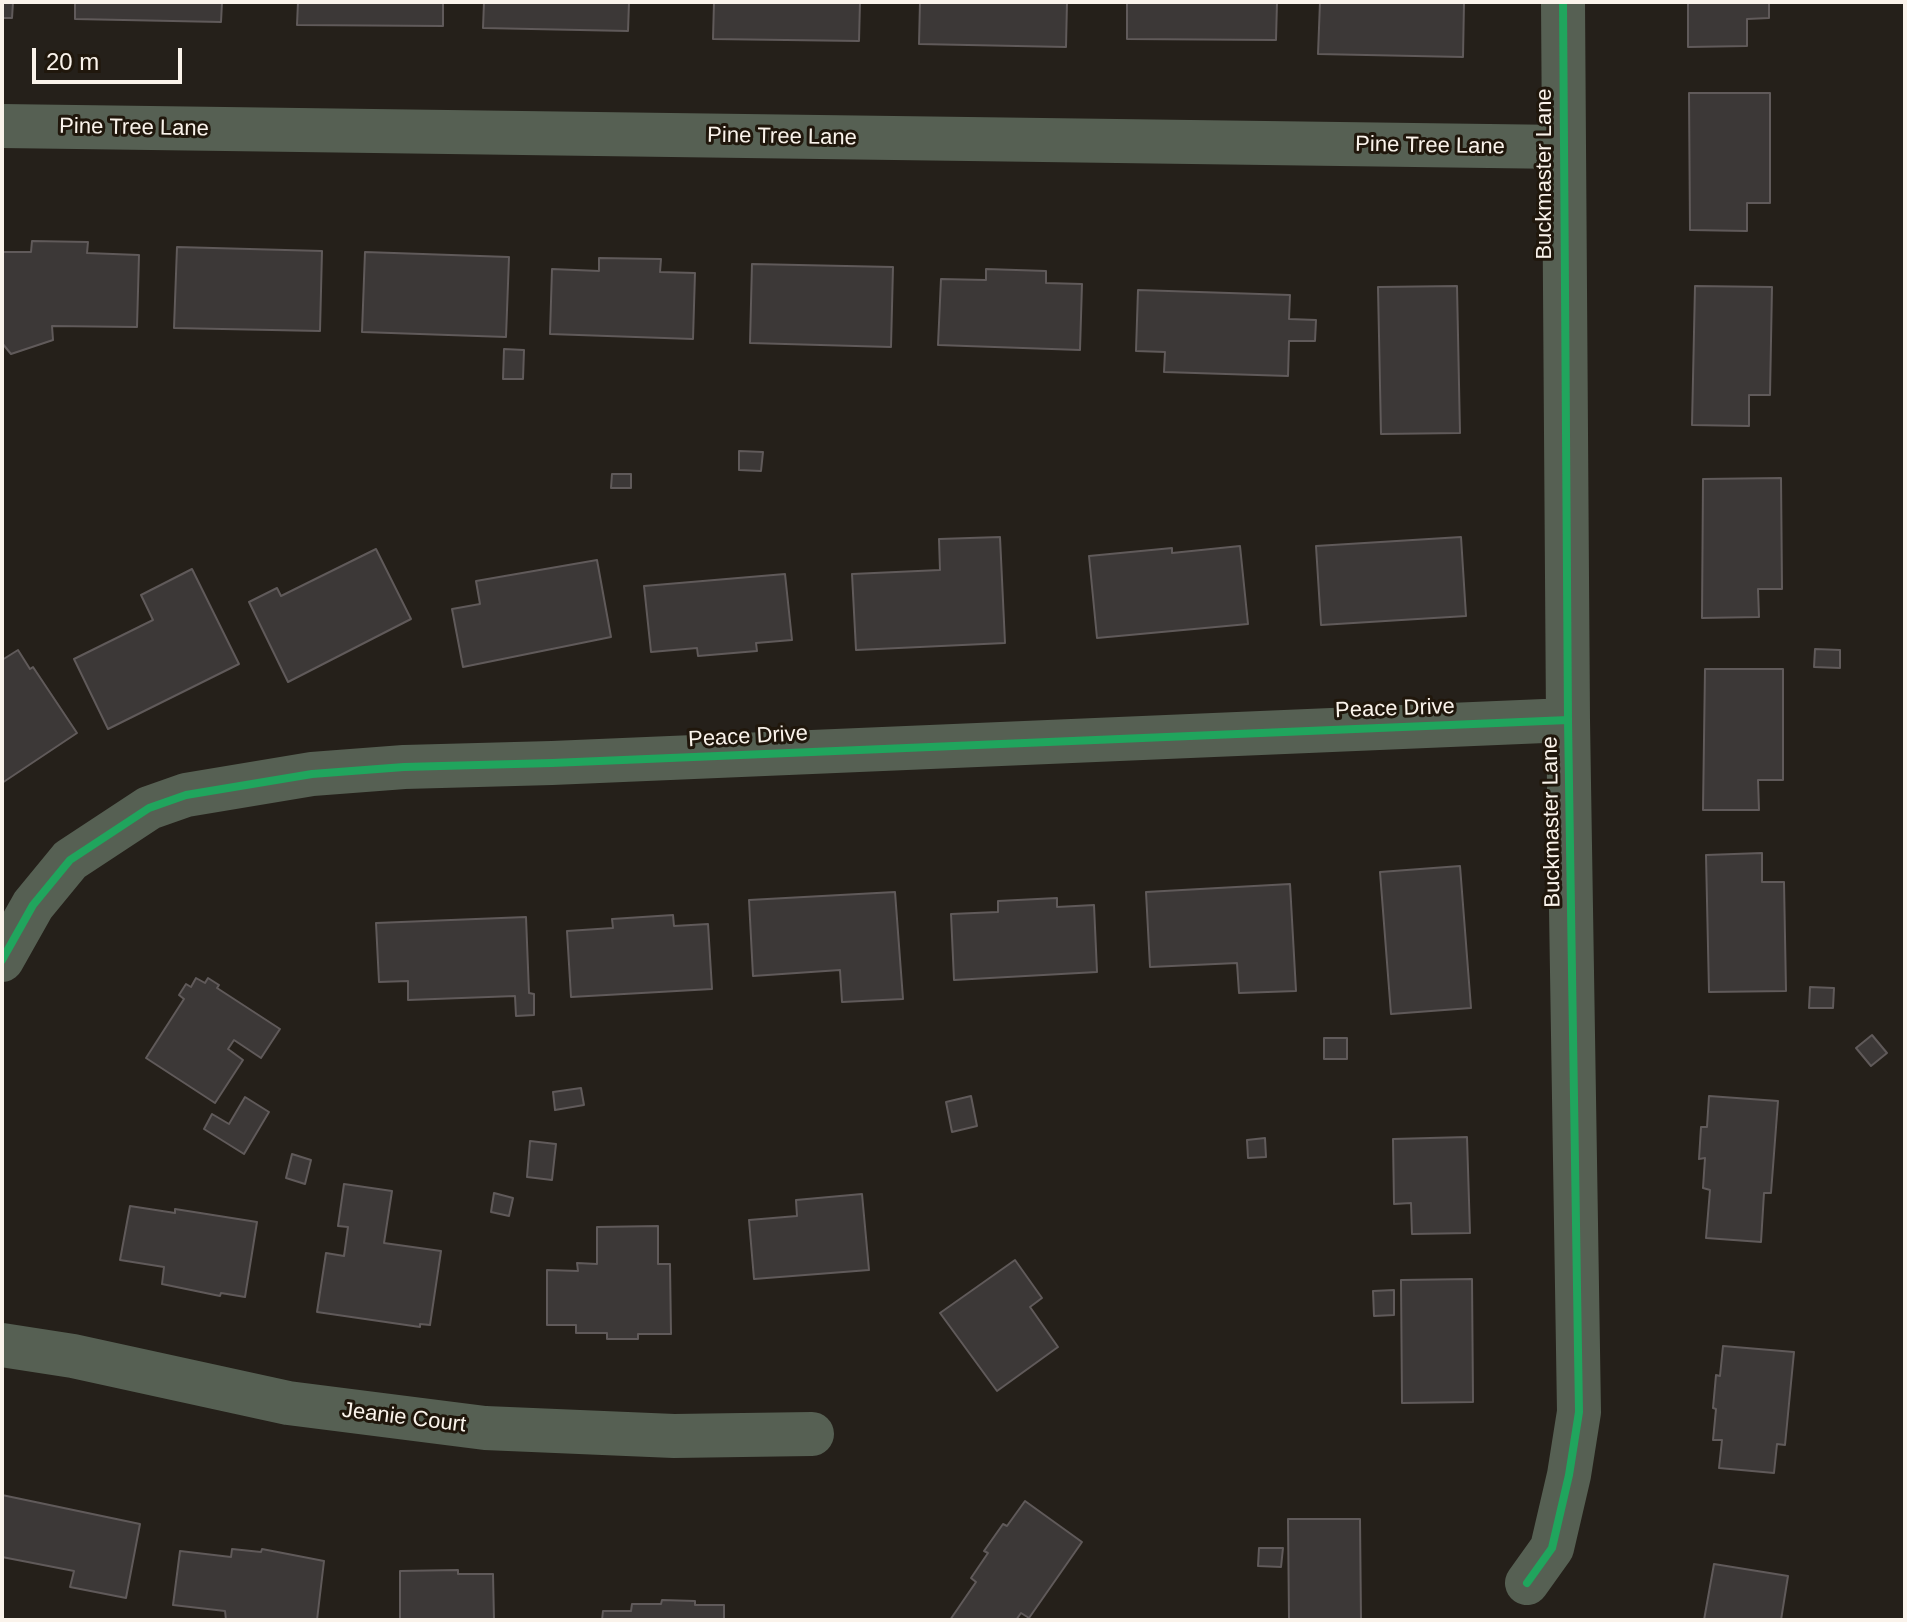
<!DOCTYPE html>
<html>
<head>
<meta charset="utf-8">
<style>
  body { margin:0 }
  #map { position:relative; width:1907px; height:1622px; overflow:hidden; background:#25201a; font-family:Helvetica,sans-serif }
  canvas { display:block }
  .frame { position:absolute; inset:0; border:4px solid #faf3eb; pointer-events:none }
  .scale { position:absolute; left:32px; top:48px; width:150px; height:36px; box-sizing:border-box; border:4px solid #faf3eb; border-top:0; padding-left:10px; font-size:24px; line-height:28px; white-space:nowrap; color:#faf3eb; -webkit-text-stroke:6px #20170c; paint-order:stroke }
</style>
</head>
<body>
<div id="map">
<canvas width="1907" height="1622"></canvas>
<div class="frame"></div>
<div class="scale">20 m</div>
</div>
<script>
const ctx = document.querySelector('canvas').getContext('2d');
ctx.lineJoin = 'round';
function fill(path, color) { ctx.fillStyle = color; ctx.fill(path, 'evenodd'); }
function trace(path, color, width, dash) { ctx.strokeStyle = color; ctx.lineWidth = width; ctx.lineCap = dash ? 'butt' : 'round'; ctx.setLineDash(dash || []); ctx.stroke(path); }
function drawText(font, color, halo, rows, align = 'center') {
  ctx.font = font + ' Helvetica,sans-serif'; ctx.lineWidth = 6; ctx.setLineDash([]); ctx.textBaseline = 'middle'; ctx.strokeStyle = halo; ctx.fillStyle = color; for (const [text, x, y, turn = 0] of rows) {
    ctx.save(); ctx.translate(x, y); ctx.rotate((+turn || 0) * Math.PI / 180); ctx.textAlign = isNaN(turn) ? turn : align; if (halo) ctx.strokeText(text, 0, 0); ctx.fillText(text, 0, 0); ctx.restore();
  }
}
const building = new Path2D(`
  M 2,2 L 13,2 L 12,18 L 2,18 Z
  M 75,2 L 222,2 L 221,22 L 75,19 Z
  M 298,2 L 443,2 L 443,26 L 297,25 Z
  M 484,2 L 629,2 L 628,31 L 483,28 Z
  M 714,2 L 860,2 L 859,41 L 713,39 Z
  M 920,2 L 1067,2 L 1066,47 L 919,44 Z
  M 1127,2 L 1277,2 L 1276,40 L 1127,39 Z
  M 1320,2 L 1464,2 L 1463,57 L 1318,54 Z
  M 1688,2 L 1769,2 L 1769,18 L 1747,19 L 1747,46 L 1688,47 Z
  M 1689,93 L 1770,93 L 1770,203 L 1747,203 L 1747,231 L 1690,230 Z
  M 32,241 L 88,242 L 87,253 L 139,255 L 137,327 L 52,326 L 53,340 L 11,354 L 2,343 L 2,252 L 31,252 Z
  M 177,247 L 322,251 L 320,331 L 174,328 Z
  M 365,252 L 509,257 L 506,337 L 362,332 Z
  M 599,258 L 661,259 L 660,272 L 695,273 L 693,339 L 550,334 L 552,269 L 599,271 Z
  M 752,264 L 893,267 L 891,347 L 750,343 Z
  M 986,269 L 1046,271 L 1046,283 L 1082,284 L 1080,350 L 938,345 L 941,279 L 986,280 Z
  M 1457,286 L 1460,433 L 1381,434 L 1378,287 Z
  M 1695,286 L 1772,287 L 1770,395 L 1749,395 L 1749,426 L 1692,425 Z
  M 1138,290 L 1290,295 L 1289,319 L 1316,320 L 1315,341 L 1289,341 L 1288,376 L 1164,372 L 1165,352 L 1136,351 Z
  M 504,349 L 524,350 L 523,379 L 503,379 Z
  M 739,451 L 763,452 L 761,471 L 739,470 Z
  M 612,474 L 631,474 L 631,488 L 611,488 Z
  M 1781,478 L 1782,589 L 1758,589 L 1759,617 L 1702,618 L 1703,479 Z
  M 1000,537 L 1005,643 L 856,650 L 852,574 L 940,570 L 939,539 Z
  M 1461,537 L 1466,616 L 1321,625 L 1316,546 Z
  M 1240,546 L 1248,624 L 1097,638 L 1089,556 L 1172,548 L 1172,553 Z
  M 376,549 L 411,619 L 288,682 L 249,602 L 277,588 L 281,596 Z
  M 597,560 L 611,637 L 463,667 L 452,609 L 480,604 L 476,581 Z
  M 192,569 L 239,664 L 108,729 L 74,659 L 153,620 L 141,595 Z
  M 785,574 L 792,640 L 756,643 L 757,651 L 698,656 L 697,648 L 651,652 L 644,586 Z
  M 1815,649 L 1840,650 L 1840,668 L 1814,667 Z
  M 18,650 L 30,669 L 33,667 L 77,733 L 2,783 L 2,660 Z
  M 1705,669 L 1783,669 L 1783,780 L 1758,780 L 1759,810 L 1703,810 Z
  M 1762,853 L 1762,882 L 1784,882 L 1786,991 L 1709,992 L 1706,855 Z
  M 1460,866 L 1471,1008 L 1391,1014 L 1380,872 Z
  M 1290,884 L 1296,991 L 1239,993 L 1237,963 L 1150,967 L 1146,892 Z
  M 895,892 L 903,999 L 842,1002 L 840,970 L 753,976 L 749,900 Z
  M 1057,898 L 1057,907 L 1094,905 L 1097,972 L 954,980 L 951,914 L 998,912 L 998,901 Z
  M 673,915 L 674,926 L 708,924 L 712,989 L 571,997 L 567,931 L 613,928 L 612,919 Z
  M 526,917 L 529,993 L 534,994 L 534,1015 L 516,1016 L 515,996 L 408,1000 L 408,981 L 379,982 L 376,923 Z
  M 196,978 L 205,983 L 208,978 L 219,985 L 217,988 L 280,1029 L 261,1058 L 234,1040 L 228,1049 L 243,1060 L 215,1103 L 146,1058 L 184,999 L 179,995 L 186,984 L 191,987 Z
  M 1810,987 L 1834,988 L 1833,1008 L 1809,1008 Z
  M 1872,1035 L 1887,1053 L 1871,1066 L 1856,1048 Z
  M 1324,1038 L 1347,1038 L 1347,1059 L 1324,1059 Z
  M 581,1088 L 584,1105 L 555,1110 L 553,1092 Z
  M 971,1096 L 977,1126 L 952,1132 L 946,1102 Z
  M 1709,1096 L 1778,1101 L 1771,1193 L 1764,1193 L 1761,1242 L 1706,1238 L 1710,1190 L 1703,1188 L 1705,1158 L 1699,1159 L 1701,1127 L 1707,1127 Z
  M 245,1097 L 269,1112 L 244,1154 L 204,1129 L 212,1114 L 229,1124 Z
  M 1467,1137 L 1470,1233 L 1412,1234 L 1411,1203 L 1394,1204 L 1393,1139 Z
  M 1265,1138 L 1266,1157 L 1248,1158 L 1247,1140 Z
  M 530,1141 L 556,1144 L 552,1180 L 527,1177 Z
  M 292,1154 L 311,1160 L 305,1184 L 286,1178 Z
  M 344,1184 L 392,1191 L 384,1243 L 441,1251 L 430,1325 L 420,1324 L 420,1327 L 317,1312 L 326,1253 L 344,1256 L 348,1227 L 338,1226 Z
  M 494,1193 L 513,1198 L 509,1216 L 491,1212 Z
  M 862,1194 L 869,1270 L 754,1279 L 749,1220 L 797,1216 L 796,1200 Z
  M 130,1206 L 175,1213 L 175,1209 L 257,1222 L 245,1297 L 221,1293 L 220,1296 L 162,1284 L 164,1267 L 120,1260 Z
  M 658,1226 L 658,1264 L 670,1264 L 671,1334 L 638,1334 L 638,1339 L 607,1339 L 607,1333 L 576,1333 L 576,1325 L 547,1325 L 547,1270 L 578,1271 L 577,1263 L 597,1264 L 597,1227 Z
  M 1015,1260 L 1042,1298 L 1030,1307 L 1058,1347 L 997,1391 L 940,1313 Z
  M 1472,1279 L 1473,1402 L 1402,1403 L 1401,1280 Z
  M 1394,1290 L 1394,1315 L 1374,1316 L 1373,1291 Z
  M 1723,1346 L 1794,1352 L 1785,1445 L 1777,1444 L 1774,1473 L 1719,1468 L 1722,1440 L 1713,1440 L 1716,1409 L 1713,1408 L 1716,1375 L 1720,1376 Z
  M 2,1495 L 140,1524 L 126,1598 L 70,1587 L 74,1571 L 2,1557 Z
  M 1025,1501 L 1082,1542 L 1029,1618 L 1021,1613 L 1016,1620 L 950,1620 L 976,1582 L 971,1578 L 988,1553 L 984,1551 L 1003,1524 L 1007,1526 Z
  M 1288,1519 L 1360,1519 L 1361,1620 L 1289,1620 Z
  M 1259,1548 L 1283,1548 L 1281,1567 L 1258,1566 Z
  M 232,1549 L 261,1552 L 262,1549 L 324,1561 L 317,1620 L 226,1620 L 225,1611 L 173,1605 L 180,1551 L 231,1557 Z
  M 1714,1564 L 1788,1576 L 1781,1620 L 1704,1620 Z
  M 458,1570 L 458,1574 L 493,1574 L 494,1620 L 400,1620 L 400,1571 Z
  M 662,1600 L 695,1601 L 695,1605 L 724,1605 L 724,1620 L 602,1620 L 603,1611 L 631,1611 L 632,1604 L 661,1604 Z`);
fill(building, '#3c3837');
trace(building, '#605a5a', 2);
trace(new Path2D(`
  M 2,126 L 1563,147
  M 2,960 L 33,905 L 70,860 L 149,808 L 186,795 L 312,774 L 404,767 L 552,763 L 1568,720
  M 2,1345 L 73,1356 L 288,1403 L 485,1428 L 674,1436 L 812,1434
  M 1527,1583 L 1552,1548 L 1569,1475 L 1579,1412 L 1568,720 L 1563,2`), '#566053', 44);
trace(new Path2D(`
  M 2,960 L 33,905 L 70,860 L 149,808 L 186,795 L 312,774 L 404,767 L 552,763 L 1568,720
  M 1527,1583 L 1552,1548 L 1569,1475 L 1579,1412 L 1568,720 L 1563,2`), '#20a55d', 8);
drawText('22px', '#faf3eb', '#20170c', [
  ["Pine Tree Lane",134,128,1],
  ["Pine Tree Lane",782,137,1],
  ["Pine Tree Lane",1430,146,1],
  ["Buckmaster Lane",1545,174,-90],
  ["Peace Drive",1395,709,-2],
  ["Peace Drive",748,737,-3],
  ["Buckmaster Lane",1552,822,-91],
  ["Jeanie Court",404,1418,7]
]);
</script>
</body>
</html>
